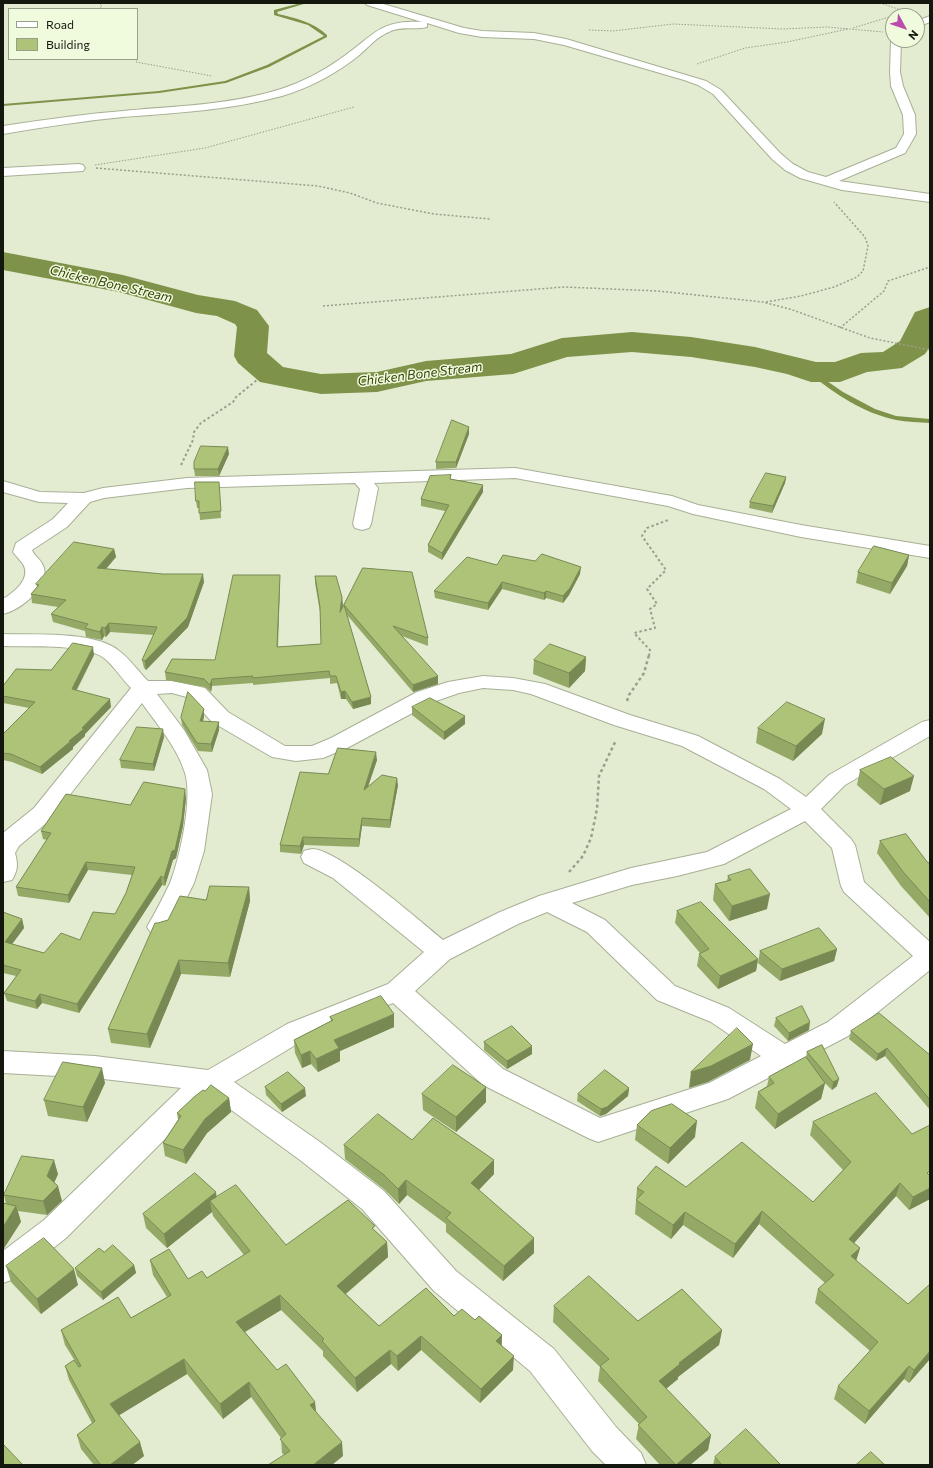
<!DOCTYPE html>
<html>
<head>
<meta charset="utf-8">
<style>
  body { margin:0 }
  #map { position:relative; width:933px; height:1468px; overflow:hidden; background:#e3ecd0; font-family:Commissioner,sans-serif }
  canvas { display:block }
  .frame { position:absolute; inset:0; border:4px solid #13170d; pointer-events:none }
  .legend { position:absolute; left:8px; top:8px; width:130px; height:52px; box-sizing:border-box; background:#f0fadd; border:1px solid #989f8a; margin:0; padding:5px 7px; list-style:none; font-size:12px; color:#13170d }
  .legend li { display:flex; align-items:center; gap:8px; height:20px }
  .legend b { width:20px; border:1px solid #989f8a }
  .north { position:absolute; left:885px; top:8px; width:40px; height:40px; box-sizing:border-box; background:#f0fadd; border:1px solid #989f8a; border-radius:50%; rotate:130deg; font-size:11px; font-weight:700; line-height:16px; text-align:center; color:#13170d }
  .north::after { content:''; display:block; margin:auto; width:14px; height:18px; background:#b94cac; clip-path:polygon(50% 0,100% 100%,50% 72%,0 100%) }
</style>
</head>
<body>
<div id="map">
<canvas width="933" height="1468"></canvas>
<div class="frame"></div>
<ul class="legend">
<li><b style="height:5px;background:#fff"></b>Road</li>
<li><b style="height:11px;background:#adc478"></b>Building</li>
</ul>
<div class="north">N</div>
</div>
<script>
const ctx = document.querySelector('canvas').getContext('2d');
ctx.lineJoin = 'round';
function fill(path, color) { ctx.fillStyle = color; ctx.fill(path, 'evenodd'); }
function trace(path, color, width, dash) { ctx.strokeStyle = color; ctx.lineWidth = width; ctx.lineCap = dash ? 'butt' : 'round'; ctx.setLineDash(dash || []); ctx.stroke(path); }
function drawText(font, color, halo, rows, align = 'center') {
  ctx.font = font + ' Commissioner,sans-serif'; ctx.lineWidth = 3; ctx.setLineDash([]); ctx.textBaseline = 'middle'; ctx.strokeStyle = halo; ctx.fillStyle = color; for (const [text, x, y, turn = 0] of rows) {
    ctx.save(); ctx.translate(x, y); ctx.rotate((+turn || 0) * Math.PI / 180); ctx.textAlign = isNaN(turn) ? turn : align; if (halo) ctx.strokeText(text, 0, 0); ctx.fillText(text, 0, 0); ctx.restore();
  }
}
fill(new Path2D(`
  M 301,3 L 307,3 L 277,12 L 278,14 C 296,18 313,22 327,35 L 327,37 L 269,67 L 226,83 L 159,93 L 3,106 L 3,104 L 159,91 L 225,81 L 267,65 L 324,36 L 308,25 L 274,15 L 274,10 Z
  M 811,370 L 843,392 L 875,409 L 896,416 L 930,419 L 930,423 C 919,422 907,422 896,420 C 863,413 835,394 809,373 L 809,371 Z`), '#7e9349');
fill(new Path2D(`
  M 3,252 L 123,275 L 198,295 L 235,301 L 257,310 L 269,326 L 267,353 L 283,367 L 321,374 L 377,372 L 426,361 L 511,354 L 562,338 L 632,332 L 691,337 L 755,347 L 816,362 L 835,362 L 861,353 L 883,352 L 900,341 L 915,312 L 930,307 L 930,347 L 925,354 L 902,368 L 867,372 L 840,382 L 811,382 L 787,374 L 755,367 L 691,357 L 632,352 L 567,357 L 513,374 L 426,381 L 377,392 L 321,394 L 260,382 L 238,363 L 234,356 L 237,327 L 235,324 L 217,316 L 196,313 L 119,292 L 3,270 Z`), '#7e9349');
const minor = new Path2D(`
  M 365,3 L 380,3 L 464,28 L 482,31 L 534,33 L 566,39 L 706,81 L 721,90 L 780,153 L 793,164 L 808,172 L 826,177 L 896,148 L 904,134 L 903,115 L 891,86 L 890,72 L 891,40 L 893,38 L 893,40 L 901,40 L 900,72 L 903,86 L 915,115 L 916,134 L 905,153 L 839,181 L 930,194 L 930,202 L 842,190 L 800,178 L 785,170 L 772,159 L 713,94 L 698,85 L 684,80 L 564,45 L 534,39 L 482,37 L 459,33 L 427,23 L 427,27 C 415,30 402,26 391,31 C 377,36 368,48 357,57 C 335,74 309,88 282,96 C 230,110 177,113 123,117 C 83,121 43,127 3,134 L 3,126 C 43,120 83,114 123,111 C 175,106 231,105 281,89 C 302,82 322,72 340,59 C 373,37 378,19 422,22 L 367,5 Z
  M 930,16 L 930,22 L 917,27 L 917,21 Z
  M 79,164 L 83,165 L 85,168 L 83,171 L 3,176 L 3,168 Z
  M 515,468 L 672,496 L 698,505 L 801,525 L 930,546 L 930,558 L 801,537 L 693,514 L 668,506 L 515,478 L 374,483 L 378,488 L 371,524 L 369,528 L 362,530 L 355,528 L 353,524 L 360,489 L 355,483 L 187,488 L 104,498 L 90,502 L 67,527 L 32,550 C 34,556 42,560 44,568 C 49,588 20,610 3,614 L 3,599 C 13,593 32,579 23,564 C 20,560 16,556 13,552 L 16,543 L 53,519 L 68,503 L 39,502 L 3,492 L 3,481 L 40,492 L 84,493 L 103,488 L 187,478 Z
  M 3,634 C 33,635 94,631 118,650 C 129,658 138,671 148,681 L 172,681 L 205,688 L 228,712 L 285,746 L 312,746 L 331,738 L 417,692 L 448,682 L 483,676 L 513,678 L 545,684 L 630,715 L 698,736 L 780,779 L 806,797 L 829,775 L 922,722 L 930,720 L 930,736 L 845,785 L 821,809 L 851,839 L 855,845 L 864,882 L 930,942 L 930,970 L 848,1036 L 728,1099 L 598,1142 L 588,1138 L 483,1085 L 393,1003 L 307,1038 L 234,1082 L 320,1142 L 384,1191 L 456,1271 L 554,1349 L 616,1427 L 641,1453 L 646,1465 L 606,1465 L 592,1451 L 530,1371 L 434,1291 L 362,1209 L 300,1160 L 212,1096 L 195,1109 L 66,1238 L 14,1279 L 3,1283 L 3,1251 L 44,1220 L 181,1088 L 95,1078 L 3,1073 L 3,1051 L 95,1056 L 208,1070 L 287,1024 L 388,984 L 424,952 L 333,878 L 304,863 L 301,857 L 304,851 C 307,850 311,849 313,849 C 339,850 420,921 443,940 L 500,912 L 539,896 L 631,868 L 707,852 L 791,809 L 764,789 L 682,746 L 614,725 L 531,694 L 513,690 L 483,688 L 459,693 L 433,702 L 347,748 L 323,758 L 296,761 L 272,757 L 212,722 L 190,698 L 172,693 L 157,694 L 184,730 L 207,770 L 212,794 L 204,851 L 194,883 L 169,933 L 160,936 L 151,933 L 147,927 C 155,913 163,898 170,883 C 180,858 194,795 184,770 C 176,746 156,723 142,703 L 50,820 L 19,846 L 15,853 C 18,864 18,870 12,880 L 3,882 L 3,833 L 34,808 L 131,688 C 122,679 114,666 104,658 C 84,643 28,647 3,646 ZM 805,821 L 832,848 L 841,886 L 844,892 L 913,956 L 828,1022 L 785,1044 L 729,1008 L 675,986 L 605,920 L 572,903 L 632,885 L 677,876 L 724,864 ZM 547,912 L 587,932 L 657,1000 L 711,1022 L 761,1056 L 709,1083 L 600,1118 L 503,1069 L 415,991 L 450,959 L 518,924 Z`);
trace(minor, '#a7b096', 2);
trace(new Path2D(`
  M 98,3 L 102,6 L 99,9
  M 880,3 L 907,12
  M 853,28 L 899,14 L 908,13
  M 589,30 L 613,31 L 673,24 L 783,29 L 827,27 L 883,32
  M 137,55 L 137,57
  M 137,59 L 136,62 L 212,76
  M 697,64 L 745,48 L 787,42 L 848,29
  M 95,165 L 205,148 L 354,107`), '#989f8a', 1, [1.5, 1.5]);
trace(new Path2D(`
  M 96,168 L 318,186 L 350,193 L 377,203 L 434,214 L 490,219
  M 766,302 L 801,296 L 834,287 L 857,277 L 863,271 L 868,246 L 865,237 L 834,202
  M 323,306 L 564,287 L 658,291 L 763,302 L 790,309 L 870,338 L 930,350
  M 840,328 L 884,291 L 888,281 L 930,267`), '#989f8a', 1.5, [2, 2]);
trace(new Path2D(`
  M 181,465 L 193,440 L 194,432 L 201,423 L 233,402 L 236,397 L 257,380
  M 649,656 L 650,650 L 634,633 L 655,628 L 650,609 L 657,604 L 647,589 L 666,570 L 642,536 L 647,528 L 668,520`), '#989f8a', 2, [2.5, 2.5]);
trace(new Path2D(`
  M 627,701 L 629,695 L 644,673 L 649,655
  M 569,872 L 583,856 L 591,838 L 597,809 L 599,776 L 616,740`), '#989f8a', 2.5, [3, 3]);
fill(minor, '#fff');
fill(new Path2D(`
  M 469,434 L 456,468 L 436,469 L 436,462 Z
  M 229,454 L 219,476 L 195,476 L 194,469 Z
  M 786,477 L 785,483 L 772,513 L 749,508 L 750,502 Z
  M 451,479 L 483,485 L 483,492 L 442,560 L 428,552 L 428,545 L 445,511 L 421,506 L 421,499 Z
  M 219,482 L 221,518 L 200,520 L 199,508 L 197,508 L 196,501 Z
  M 114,549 L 116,557 L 106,569 L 204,582 L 188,627 L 146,670 L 144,668 L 142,660 L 154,635 L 110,632 L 106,637 L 104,636 L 102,640 L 86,637 L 85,631 L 53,622 L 51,614 L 58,607 L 32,603 L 31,594 L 37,587 L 36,584 Z
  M 909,555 L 907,566 L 890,594 L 856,583 L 858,572 Z
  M 497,565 L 580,574 L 569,595 L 563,603 L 546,598 L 544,600 L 502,589 L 488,610 L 435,598 L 434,591 Z
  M 363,568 L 428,638 L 428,646 L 402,636 L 438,684 L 413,692 L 347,615 L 371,697 L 371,704 L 353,709 L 346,699 L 341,699 L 337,683 L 330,684 L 330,678 L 253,685 L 253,683 L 212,686 L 211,692 L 205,687 L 166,680 L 165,672 L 215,660 L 280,583 L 278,647 L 321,644 L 320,612 L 315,583 L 315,576 L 343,604 L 342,608 Z
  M 94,655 L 77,690 L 111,707 L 85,734 L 85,736 L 73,747 L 73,749 L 42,774 L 12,762 L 3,760 L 3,734 L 29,708 L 3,703 L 3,686 Z
  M 586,657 L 585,671 L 569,688 L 533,674 L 534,660 Z
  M 412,707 L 465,724 L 444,740 L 412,715 Z
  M 204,709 L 204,716 L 203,722 L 219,730 L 212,752 L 198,751 L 182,725 L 181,718 Z
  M 758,728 L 822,734 L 793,761 L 756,743 Z
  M 164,737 L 154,771 L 121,768 L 120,760 Z
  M 377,760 L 368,787 L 398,785 L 390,828 L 362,826 L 359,847 L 304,845 L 301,854 L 280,852 L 280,845 L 328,774 Z
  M 860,770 L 910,791 L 880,805 L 857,785 Z
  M 186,798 L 183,826 L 176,858 L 173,860 L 165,886 L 162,885 L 79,1013 L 42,1003 L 37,1009 L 7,1001 L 4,993 L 16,976 L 3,973 L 3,912 L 22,919 L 24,928 L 12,944 L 44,953 L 80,940 L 115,914 L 126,893 L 132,875 L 88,870 L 69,903 L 18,896 L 16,887 L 47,840 L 43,839 L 41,831 L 130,805 Z
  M 880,841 L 928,863 L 930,862 L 930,918 L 901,886 L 877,853 Z
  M 728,876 L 767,909 L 729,921 L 713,900 L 715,884 L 727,881 Z
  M 249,887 L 250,901 L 230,977 L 181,974 L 150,1048 L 111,1043 L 108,1029 L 158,923 L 168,920 L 206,900 Z
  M 677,911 L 758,959 L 756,971 L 718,989 L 697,966 L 699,954 L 700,953 L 675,923 Z
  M 837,949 L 834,961 L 780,981 L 758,963 L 760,951 Z
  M 930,1000 L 930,1007 L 929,1006 Z
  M 330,1017 L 394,1027 L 340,1051 L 340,1061 L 318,1072 L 311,1064 L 302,1068 L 295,1053 L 294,1040 L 331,1021 Z
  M 776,1018 L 809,1030 L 788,1041 L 774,1026 Z
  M 851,1031 L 930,1055 L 930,1110 L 885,1056 L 876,1061 L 849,1039 Z
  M 484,1042 L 532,1054 L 507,1069 L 484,1050 Z
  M 822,1045 L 837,1086 L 832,1090 L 821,1079 L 825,1083 L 821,1099 L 775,1129 L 755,1108 L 758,1092 L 767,1086 L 769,1077 L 806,1057 L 807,1052 Z
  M 105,1083 L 87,1122 L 48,1116 L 44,1100 Z
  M 265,1087 L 306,1096 L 282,1112 L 266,1095 Z
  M 629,1088 L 628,1096 L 606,1114 L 600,1116 L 577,1101 L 578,1094 Z
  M 205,1091 L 229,1098 L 231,1112 L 207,1133 L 186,1164 L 165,1156 L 163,1143 L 178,1120 L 177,1113 Z
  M 422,1094 L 486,1102 L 456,1132 L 423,1110 Z
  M 813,1122 L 930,1199 L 909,1210 L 896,1196 L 854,1243 L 860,1248 L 856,1261 L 930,1359 L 909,1383 L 904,1379 L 865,1424 L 834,1399 L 838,1386 L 870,1351 L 815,1303 L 818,1289 L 825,1283 L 759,1224 L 733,1258 L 683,1225 L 671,1239 L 635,1214 L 637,1188 L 686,1187 L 813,1202 L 843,1170 L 810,1135 Z
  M 637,1125 L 695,1137 L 668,1164 L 635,1140 Z
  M 412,1140 L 494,1174 L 479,1190 L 534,1253 L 503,1281 L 446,1232 L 446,1224 L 407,1195 L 399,1204 L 385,1190 L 345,1159 L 344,1145 Z
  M 58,1174 L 54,1183 L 62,1201 L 47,1215 L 18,1211 L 21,1222 L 6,1204 L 4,1195 Z
  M 217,1197 L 286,1245 L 375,1231 L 387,1242 L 388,1257 L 346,1294 L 379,1326 L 454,1316 L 475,1320 L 502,1335 L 502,1346 L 513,1370 L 480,1403 L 421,1350 L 398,1371 L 391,1364 L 357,1392 L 323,1356 L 323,1351 L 281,1310 L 245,1332 L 277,1370 L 315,1402 L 316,1411 L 343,1456 L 284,1455 L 282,1453 L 281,1438 L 251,1397 L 223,1419 L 187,1374 L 119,1415 L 144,1456 L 132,1465 L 94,1465 L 81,1449 L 77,1435 L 92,1423 L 69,1380 L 65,1366 L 75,1361 L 65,1345 L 61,1330 L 131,1318 L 167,1297 L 153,1275 L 150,1260 L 188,1279 L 207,1278 L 244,1255 L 213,1216 L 212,1212 L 167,1248 L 146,1228 L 143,1214 Z
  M 134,1265 L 136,1273 L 103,1300 L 77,1276 L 75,1268 Z
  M 6,1266 L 78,1285 L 41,1314 L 11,1282 Z
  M 554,1306 L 638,1321 L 722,1330 L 719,1345 L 678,1377 L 678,1379 L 666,1389 L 711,1435 L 708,1450 L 690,1465 L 660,1465 L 636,1439 L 639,1424 L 598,1381 L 600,1367 L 553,1322 Z
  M 715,1457 L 781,1465 L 713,1465 Z`), '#95a967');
fill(new Path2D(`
  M 469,427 L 469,434 L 456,468 L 456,462 Z
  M 228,447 L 229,454 L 219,476 L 218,469 Z
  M 786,477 L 785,483 L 772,513 L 773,506 Z
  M 483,485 L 483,492 L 442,560 L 442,553 Z
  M 114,549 L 116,557 L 99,577 L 97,568 Z
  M 909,555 L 907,566 L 890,594 L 892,583 Z
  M 581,567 L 580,574 L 569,595 L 563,603 L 563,596 Z
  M 203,574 L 204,582 L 188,627 L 146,670 L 145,661 Z
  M 280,575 L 280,583 L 277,655 L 277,647 Z
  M 502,582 L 502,589 L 488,610 L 488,603 Z
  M 546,591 L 546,598 L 544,600 L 544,593 Z
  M 342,597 L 343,604 L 340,619 L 340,612 Z
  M 109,623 L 110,632 L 106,637 L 105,628 Z
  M 102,627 L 104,636 L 102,640 L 100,632 Z
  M 93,647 L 94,655 L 73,696 L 72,689 Z
  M 586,657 L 585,671 L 569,688 L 569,673 Z
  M 438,676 L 438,684 L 413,692 L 413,685 Z
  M 212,679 L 212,686 L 211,692 L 210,685 Z
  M 345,691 L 346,699 L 341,699 L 341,692 Z
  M 371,697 L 371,704 L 353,709 L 352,702 Z
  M 110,699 L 111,707 L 85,734 L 85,736 L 73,747 L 73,749 L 42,774 L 40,767 L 69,741 Z
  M 204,709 L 204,716 L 201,729 L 200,721 Z
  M 465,716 L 465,724 L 444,740 L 444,732 Z
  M 825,719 L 822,734 L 793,761 L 796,746 Z
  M 219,722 L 219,730 L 212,752 L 211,744 Z
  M 163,729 L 164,737 L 154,771 L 153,764 Z
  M 376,752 L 377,760 L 364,798 L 364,790 Z
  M 914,776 L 910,791 L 880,805 L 884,789 Z
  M 397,778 L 398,785 L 390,828 L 390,820 Z
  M 185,789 L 186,798 L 183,826 L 176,858 L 173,860 L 165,886 L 164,878 Z
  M 362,818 L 362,826 L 359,847 L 359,839 Z
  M 303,837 L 304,845 L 301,854 L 300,846 Z
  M 86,862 L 88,870 L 69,903 L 68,895 Z
  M 161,876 L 162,885 L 79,1013 L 77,1004 Z
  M 249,887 L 250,901 L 230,977 L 228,963 Z
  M 770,894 L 767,909 L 729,921 L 732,906 Z
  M 22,919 L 24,928 L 7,951 L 5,942 Z
  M 837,949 L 834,961 L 780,981 L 782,969 Z
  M 758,959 L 756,971 L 718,989 L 720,976 Z
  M 179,960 L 181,974 L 150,1048 L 147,1034 Z
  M 40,994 L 42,1003 L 37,1009 L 35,1001 Z
  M 394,1014 L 394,1027 L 340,1051 L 340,1061 L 318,1072 L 316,1059 L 334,1040 Z
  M 810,1022 L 809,1030 L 788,1041 L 789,1033 Z
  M 753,1044 L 750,1060 L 708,1082 L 689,1088 L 691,1072 Z
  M 532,1046 L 532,1054 L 507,1069 L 507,1061 Z
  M 887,1048 L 885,1056 L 876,1061 L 878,1054 Z
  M 310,1051 L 311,1064 L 302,1068 L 301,1055 Z
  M 102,1068 L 105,1083 L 87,1122 L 83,1107 Z
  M 839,1079 L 837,1086 L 832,1090 L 833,1082 Z
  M 825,1083 L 821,1099 L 775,1129 L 778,1114 Z
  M 486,1087 L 486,1102 L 456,1132 L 456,1117 Z
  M 305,1088 L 306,1096 L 282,1112 L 281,1104 Z
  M 629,1088 L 628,1096 L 606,1114 L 600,1116 L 601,1109 Z
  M 229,1098 L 231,1112 L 207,1133 L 186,1164 L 183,1150 L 205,1119 Z
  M 697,1121 L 695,1137 L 668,1164 L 670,1148 Z
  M 54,1160 L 58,1174 L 51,1190 L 47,1176 Z
  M 494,1160 L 494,1174 L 471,1198 L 471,1183 Z
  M 406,1180 L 407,1195 L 399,1204 L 398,1189 Z
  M 900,1183 L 896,1196 L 846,1252 L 849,1239 Z
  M 58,1186 L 62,1201 L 47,1215 L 43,1201 Z
  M 930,1188 L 930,1199 L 909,1210 L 913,1197 Z
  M 216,1192 L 218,1207 L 210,1201 L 212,1212 L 167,1248 L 164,1234 Z
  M 16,1206 L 21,1222 L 3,1250 L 3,1227 Z
  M 762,1211 L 759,1224 L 733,1258 L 735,1244 Z
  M 685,1212 L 683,1225 L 671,1239 L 673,1225 Z
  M 534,1238 L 534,1253 L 503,1281 L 504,1266 Z
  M 387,1242 L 388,1257 L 338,1300 L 337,1286 Z
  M 860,1248 L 856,1261 L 851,1256 Z
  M 134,1265 L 136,1273 L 103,1300 L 101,1292 Z
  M 74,1269 L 78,1285 L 41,1314 L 37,1299 Z
  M 280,1295 L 281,1310 L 238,1336 L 236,1322 Z
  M 722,1330 L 719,1345 L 678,1377 L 678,1379 L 657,1396 L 659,1381 L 679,1363 Z
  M 502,1335 L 501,1349 L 496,1341 Z
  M 421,1336 L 421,1350 L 398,1371 L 397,1356 Z
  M 390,1350 L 391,1364 L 357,1392 L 355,1378 Z
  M 930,1351 L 930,1359 L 909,1383 L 914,1370 Z
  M 514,1356 L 513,1370 L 480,1403 L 481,1389 Z
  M 184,1359 L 187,1374 L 113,1419 L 110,1404 Z
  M 909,1366 L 904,1379 L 865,1424 L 869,1411 Z
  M 249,1382 L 251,1397 L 223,1419 L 220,1404 Z
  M 315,1402 L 316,1416 L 310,1405 Z
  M 711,1435 L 708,1450 L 690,1465 L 676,1465 Z
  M 140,1442 L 144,1456 L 132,1465 L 110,1465 Z
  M 342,1442 L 343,1456 L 332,1465 L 313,1465 Z`), '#798954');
const building = new Path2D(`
  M 452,420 L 469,427 L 456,462 L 436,462 Z
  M 201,446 L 228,447 L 218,469 L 194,469 L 194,462 Z
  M 766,473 L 786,477 L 773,506 L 750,502 Z
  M 451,475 L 450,479 L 483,485 L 442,553 L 428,545 L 449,505 L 421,499 L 430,476 Z
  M 195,482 L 219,482 L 221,511 L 199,513 L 199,501 L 196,501 Z
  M 74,542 L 114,549 L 97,568 L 163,574 L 203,574 L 187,618 L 145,661 L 142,660 L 157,627 L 109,623 L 105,628 L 102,627 L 100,632 L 85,628 L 88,624 L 51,614 L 66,600 L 31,594 L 39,585 L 36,584 Z
  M 874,546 L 909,555 L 892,583 L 858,572 Z
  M 542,554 L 581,567 L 570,588 L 563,596 L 546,591 L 544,593 L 502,582 L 488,603 L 434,591 L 467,557 L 497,565 L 503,555 L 535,561 Z
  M 363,568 L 412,572 L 428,638 L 393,626 L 438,676 L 413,685 L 344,605 L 371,697 L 352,702 L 345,691 L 341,692 L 336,676 L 330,676 L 329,671 L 252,678 L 253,676 L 212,679 L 210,685 L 204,679 L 165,672 L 172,659 L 215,660 L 233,575 L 280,575 L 277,647 L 321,644 L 320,607 L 315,576 L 336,576 L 342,597 L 340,612 Z
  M 73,643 L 93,647 L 72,689 L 110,699 L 82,728 L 84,729 L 69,741 L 71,741 L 40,767 L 11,754 L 3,753 L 3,734 L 35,702 L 3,696 L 3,686 L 16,669 L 51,670 Z
  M 550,644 L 586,657 L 569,673 L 534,660 Z
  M 188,692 L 204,709 L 200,721 L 219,722 L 211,744 L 197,743 L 181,718 Z
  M 430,698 L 465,716 L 444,732 L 412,707 Z
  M 787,702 L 825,719 L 796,746 L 758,728 Z
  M 137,727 L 163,729 L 153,764 L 120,760 Z
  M 338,748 L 376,752 L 364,790 L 382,775 L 397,778 L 390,820 L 362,818 L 359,839 L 303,837 L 300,846 L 280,845 L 300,772 L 328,774 Z
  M 891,757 L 914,776 L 884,789 L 860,770 Z
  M 144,782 L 185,789 L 182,818 L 175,850 L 172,851 L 164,878 L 161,876 L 77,1004 L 40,994 L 35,1001 L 4,993 L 21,970 L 3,965 L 3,912 L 22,919 L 5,942 L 44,953 L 61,933 L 80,940 L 93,912 L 115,914 L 126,893 L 135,867 L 86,862 L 68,895 L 16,887 L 51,833 L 41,831 L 66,794 L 130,805 Z
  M 906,834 L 928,863 L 930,862 L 930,902 L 904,873 L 880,841 Z
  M 750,869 L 770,894 L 732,906 L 715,884 L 731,880 L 728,876 Z
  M 210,886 L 249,887 L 228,963 L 179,960 L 147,1034 L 108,1029 L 155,923 L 158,923 L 168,920 L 180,896 L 206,900 Z
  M 701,902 L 758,959 L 720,976 L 699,954 L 709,949 L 677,911 Z
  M 819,928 L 837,949 L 782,969 L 760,951 Z
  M 381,996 L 394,1014 L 334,1040 L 339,1048 L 316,1059 L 310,1051 L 301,1055 L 294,1040 L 333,1020 L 330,1017 Z
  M 802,1006 L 810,1022 L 789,1033 L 776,1018 Z
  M 879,1013 L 930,1055 L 930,1100 L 887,1048 L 878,1054 L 851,1031 Z
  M 512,1026 L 532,1046 L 507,1061 L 484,1042 Z
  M 737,1028 L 753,1044 L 711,1066 L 691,1072 Z
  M 822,1045 L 839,1079 L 833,1082 L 807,1052 Z
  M 806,1057 L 825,1083 L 778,1114 L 758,1092 L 774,1083 L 769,1077 Z
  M 63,1062 L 102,1068 L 83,1107 L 44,1100 Z
  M 453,1065 L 486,1087 L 456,1117 L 422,1094 Z
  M 605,1070 L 629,1088 L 607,1107 L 601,1109 L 578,1094 Z
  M 288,1072 L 305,1088 L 281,1104 L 265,1087 Z
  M 211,1085 L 229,1098 L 205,1119 L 183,1150 L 163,1143 L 181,1116 L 177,1113 L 194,1097 L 203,1090 L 205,1091 Z
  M 876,1093 L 912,1134 L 930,1125 L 930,1171 L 927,1173 L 930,1176 L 930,1188 L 913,1197 L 900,1183 L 849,1239 L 860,1248 L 851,1256 L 908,1304 L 930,1284 L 930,1351 L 914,1370 L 909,1366 L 869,1411 L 838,1386 L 878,1342 L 818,1289 L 834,1275 L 762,1211 L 735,1244 L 685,1212 L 673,1225 L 636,1200 L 644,1192 L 637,1188 L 656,1166 L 686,1187 L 742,1142 L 813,1202 L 851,1162 L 813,1122 Z
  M 672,1104 L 697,1121 L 670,1148 L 637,1125 L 651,1111 Z
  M 378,1114 L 412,1140 L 433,1118 L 494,1160 L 471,1183 L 534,1238 L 504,1266 L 446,1218 L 451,1213 L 406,1180 L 398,1189 L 384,1175 L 344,1145 Z
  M 22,1156 L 54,1160 L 47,1176 L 58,1186 L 43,1201 L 4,1195 Z
  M 195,1173 L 216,1192 L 164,1234 L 143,1214 Z
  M 236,1185 L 286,1245 L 348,1200 L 375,1226 L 372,1228 L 387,1242 L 337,1286 L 379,1326 L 426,1288 L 454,1316 L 462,1309 L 475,1320 L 479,1316 L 502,1335 L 496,1341 L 514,1356 L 481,1389 L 421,1336 L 397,1356 L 390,1350 L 355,1378 L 322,1341 L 324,1339 L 280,1295 L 236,1322 L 277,1370 L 286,1364 L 315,1402 L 310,1405 L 342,1442 L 313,1465 L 268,1465 L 290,1451 L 280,1439 L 286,1434 L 249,1382 L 220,1404 L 184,1359 L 110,1404 L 140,1442 L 110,1465 L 101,1465 L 77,1435 L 95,1421 L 65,1366 L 74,1360 L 79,1367 L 81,1366 L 61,1330 L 118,1297 L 131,1318 L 171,1295 L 150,1260 L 169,1249 L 188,1279 L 202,1271 L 207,1278 L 250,1251 L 210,1201 Z
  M 3,1203 L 16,1206 L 3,1227 Z
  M 44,1238 L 74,1269 L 37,1299 L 6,1266 Z
  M 113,1245 L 134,1265 L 101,1292 L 75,1268 L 99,1248 L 104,1252 Z
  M 589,1276 L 638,1321 L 682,1289 L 722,1330 L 679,1363 L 680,1364 L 659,1381 L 711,1435 L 676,1465 L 638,1425 L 647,1417 L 600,1366 L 609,1359 L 554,1306 Z
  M 746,1429 L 781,1465 L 722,1465 L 715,1457 Z
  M 3,1444 L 23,1465 L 3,1465 Z
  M 871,1452 L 885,1465 L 856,1465 Z`);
fill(building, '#adc478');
trace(building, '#798954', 1);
drawText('italic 13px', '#35430a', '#f0fadd', [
  ["Chicken Bone Stream",111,284,13],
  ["Chicken Bone Stream",420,374,-7]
]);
</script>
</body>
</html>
